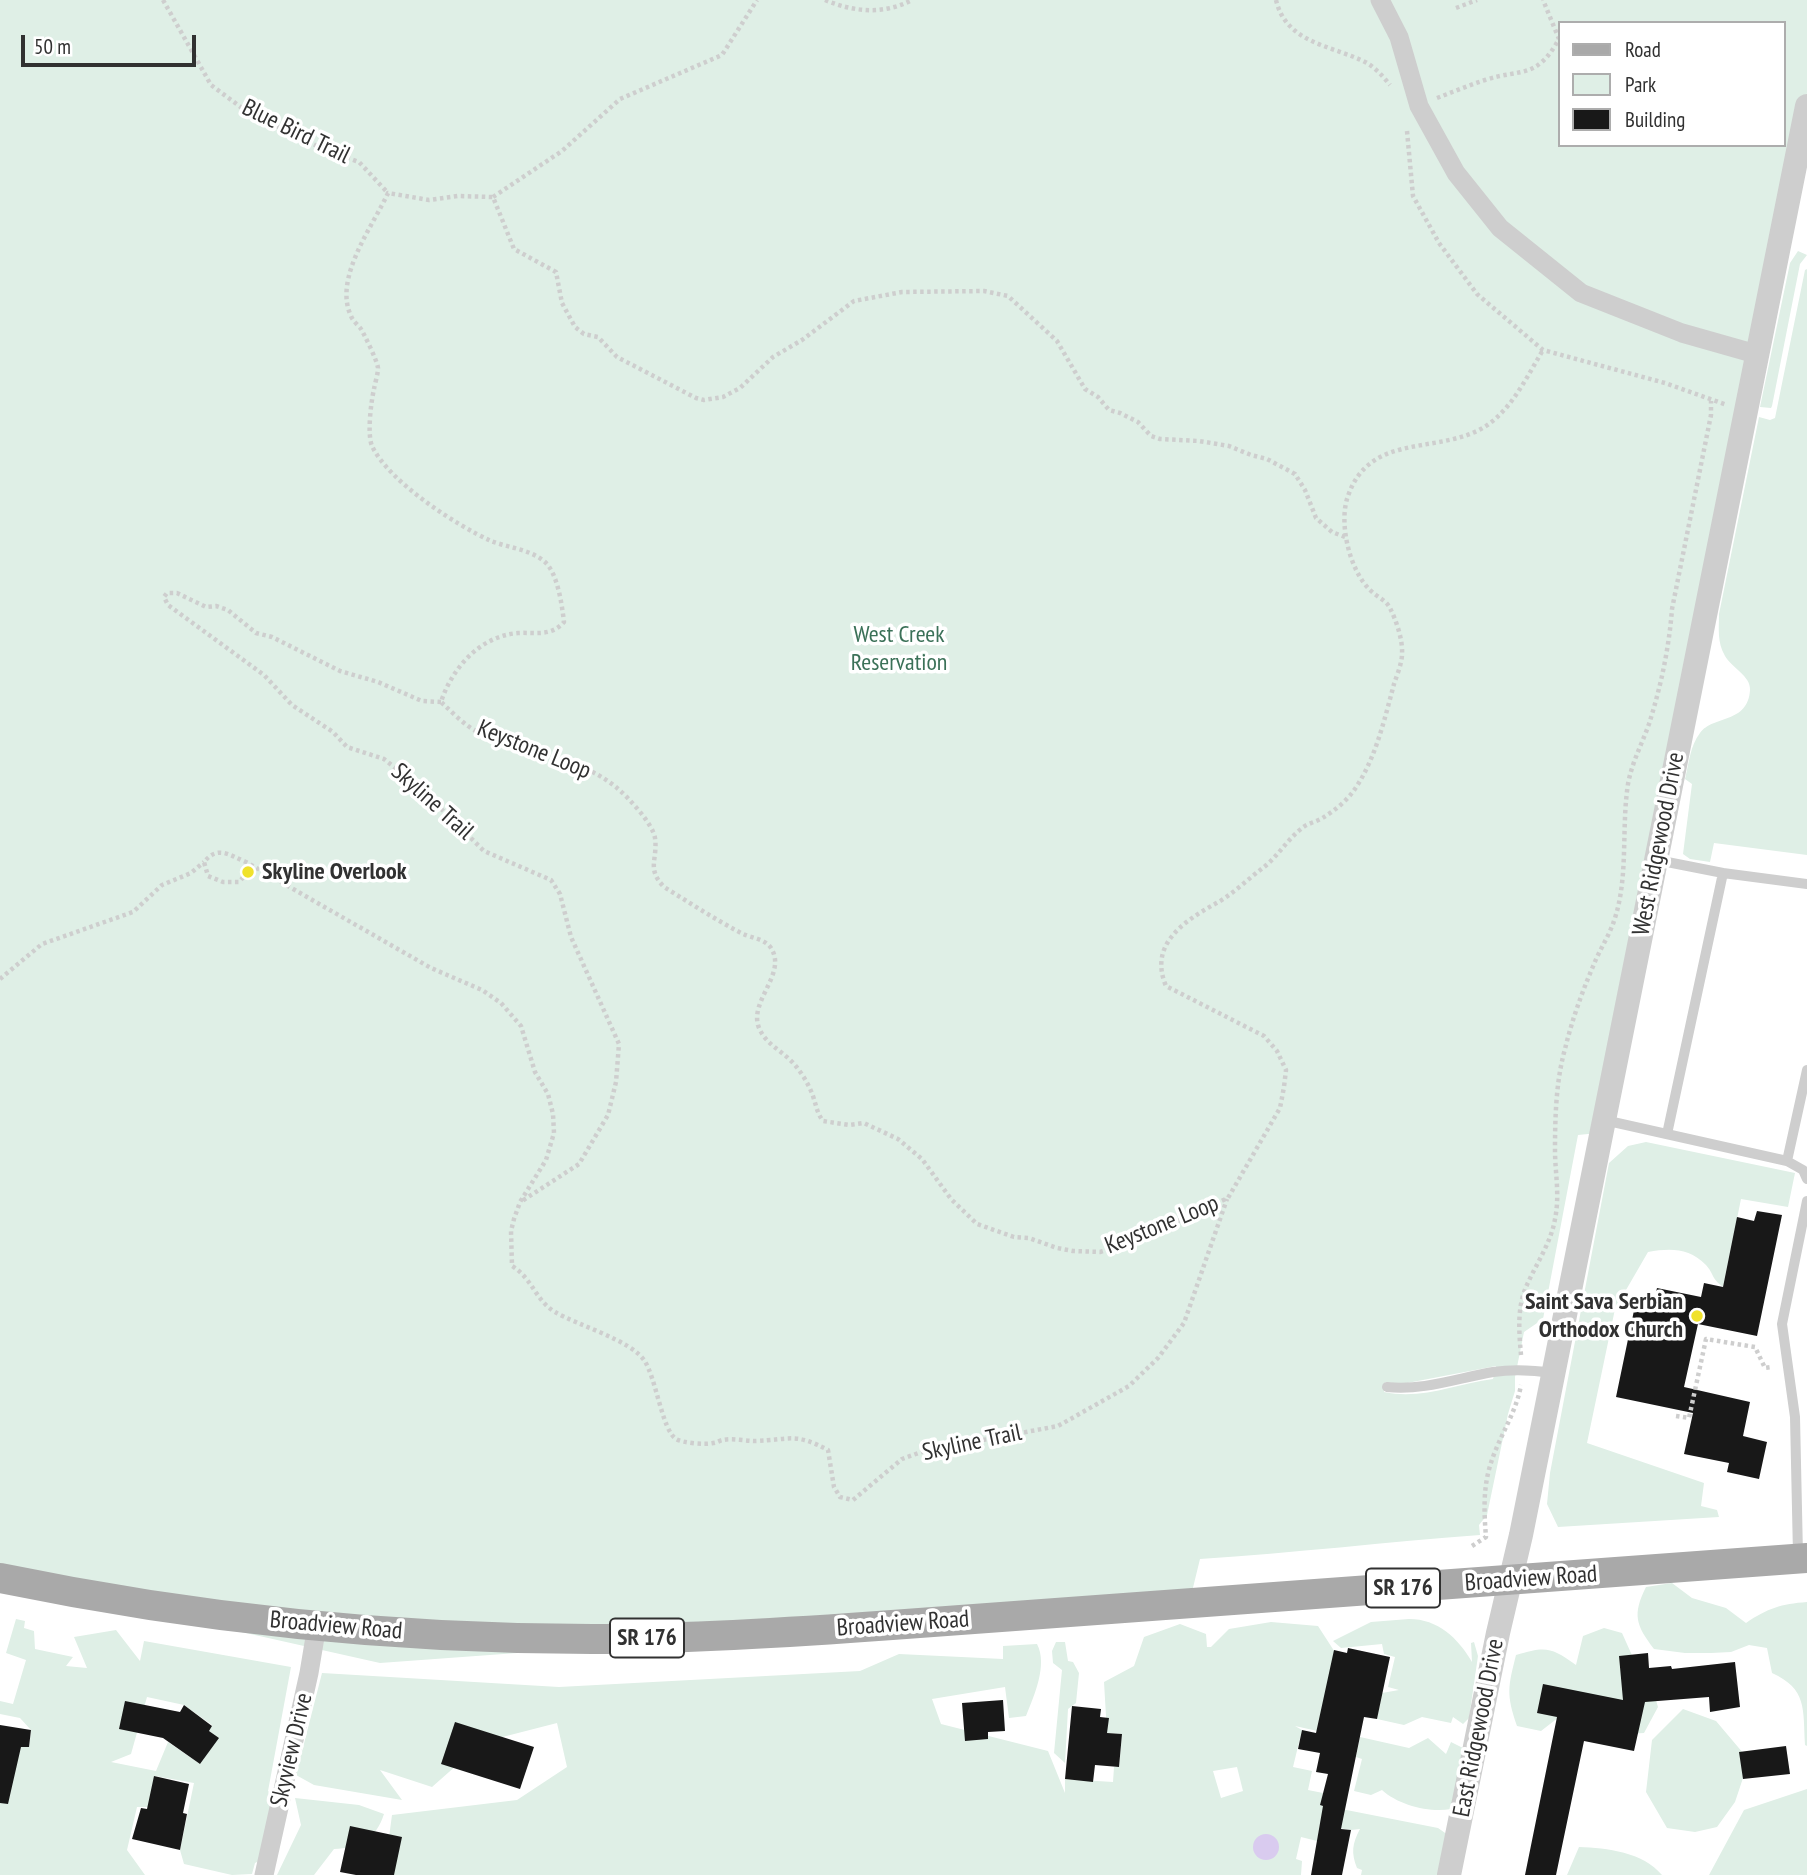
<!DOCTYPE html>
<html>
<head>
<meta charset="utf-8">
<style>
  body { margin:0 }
  #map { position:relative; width:1807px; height:1875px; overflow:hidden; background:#fff; font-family:"PT Sans Narrow",sans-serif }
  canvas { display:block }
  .legend { position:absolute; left:1558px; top:21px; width:228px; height:126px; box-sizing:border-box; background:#fff; border:2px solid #adadad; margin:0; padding:9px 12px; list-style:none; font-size:21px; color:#313131 }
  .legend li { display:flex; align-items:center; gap:14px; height:35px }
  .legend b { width:35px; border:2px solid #adadad }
  .scale { position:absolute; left:21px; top:35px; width:175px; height:32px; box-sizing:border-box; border:4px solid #313131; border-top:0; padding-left:9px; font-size:21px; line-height:24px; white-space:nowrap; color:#313131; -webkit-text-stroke:5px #fff; paint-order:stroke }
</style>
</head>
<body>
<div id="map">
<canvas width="1807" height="1875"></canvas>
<ul class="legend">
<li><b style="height:9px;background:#a9a9a9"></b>Road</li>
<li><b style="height:19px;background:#dfefe6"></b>Park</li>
<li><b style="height:19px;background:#181818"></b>Building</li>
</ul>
<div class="scale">50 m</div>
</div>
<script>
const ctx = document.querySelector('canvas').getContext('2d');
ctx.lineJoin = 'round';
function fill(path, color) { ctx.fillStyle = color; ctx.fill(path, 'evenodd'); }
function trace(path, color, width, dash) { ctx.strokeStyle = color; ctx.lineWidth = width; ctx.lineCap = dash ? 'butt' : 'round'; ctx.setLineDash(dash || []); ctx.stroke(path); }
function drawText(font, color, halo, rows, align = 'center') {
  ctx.font = font + ' "PT Sans Narrow",sans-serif'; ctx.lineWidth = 7; ctx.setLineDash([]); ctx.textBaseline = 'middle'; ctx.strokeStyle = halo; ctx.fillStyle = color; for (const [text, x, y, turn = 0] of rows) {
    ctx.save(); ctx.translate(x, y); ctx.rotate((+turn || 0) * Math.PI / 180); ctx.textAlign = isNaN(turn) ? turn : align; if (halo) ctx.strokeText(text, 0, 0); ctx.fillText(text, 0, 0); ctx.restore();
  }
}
fill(new Path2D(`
  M 0,0 L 1807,0 L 1807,93 L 1598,1133 L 1578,1135 L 1543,1319 L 1524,1332 L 1515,1377 L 1515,1391 L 1508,1414 L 1487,1515 L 1479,1525 L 1480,1535 C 1386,1542 1294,1553 1200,1559 L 1189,1604 L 380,1663 L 0,1578 ZM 1560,23 L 1784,23 L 1784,145 L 1560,145 ZM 1496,1366 L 1493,1379 C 1456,1384 1422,1400 1384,1392 L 1385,1382 L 1402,1384 Z
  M 1798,251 L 1807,255 L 1800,264 L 1772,406 L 1771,408 L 1760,407 L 1790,263 Z
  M 1807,269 L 1807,855 L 1714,843 L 1710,862 L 1690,859 L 1683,854 L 1692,784 L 1685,779 C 1689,763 1690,746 1700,733 C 1713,715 1748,724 1750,690 C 1751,676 1731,667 1725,656 C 1717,642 1719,629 1719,614 L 1759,417 L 1770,420 L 1775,418 L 1805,270 Z
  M 1646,1142 L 1795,1173 L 1788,1207 L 1741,1199 L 1723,1287 C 1711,1278 1714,1274 1706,1265 C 1689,1248 1671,1248 1648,1252 L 1615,1309 L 1587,1443 L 1704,1483 L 1701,1506 L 1717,1510 L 1719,1517 L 1558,1527 L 1547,1504 L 1550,1473 L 1609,1163 L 1628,1146 Z
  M 1672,1583 L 1692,1598 L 1726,1608 L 1746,1623 C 1768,1608 1781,1604 1807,1602 L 1807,1746 L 1805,1745 C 1803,1708 1807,1689 1772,1673 L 1767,1648 L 1749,1645 L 1731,1652 L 1711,1653 L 1685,1653 L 1654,1649 C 1636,1625 1632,1615 1646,1587 Z
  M 16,1619 L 25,1621 L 24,1628 L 34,1631 L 35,1649 L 73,1657 L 66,1666 L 87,1668 L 74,1637 L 116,1630 L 140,1661 L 144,1641 L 291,1667 L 268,1791 L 273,1794 L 261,1860 L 255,1863 L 252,1874 L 232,1875 L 184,1864 L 180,1850 L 194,1783 L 155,1776 L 148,1807 L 137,1807 L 127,1850 L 145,1875 L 0,1875 L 0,1800 L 21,1747 L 29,1747 L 31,1730 L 20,1718 L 0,1714 L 0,1701 L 13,1704 L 26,1660 L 6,1653 ZM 147,1697 L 184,1705 L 212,1725 L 209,1731 L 218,1738 L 200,1764 L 168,1742 L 156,1771 L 111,1762 L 131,1754 Z
  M 1409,1619 C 1438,1619 1458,1638 1472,1662 L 1471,1643 L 1474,1642 L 1478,1656 L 1469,1718 L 1463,1724 L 1453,1717 L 1451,1723 L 1422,1717 L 1404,1725 L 1377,1719 L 1382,1693 L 1399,1690 L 1388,1687 L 1395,1657 L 1384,1654 L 1382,1644 L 1341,1648 L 1333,1641 L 1371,1622 Z
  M 1271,1622 L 1318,1626 L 1340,1660 L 1322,1732 L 1295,1726 L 1302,1730 L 1293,1767 L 1312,1771 L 1308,1790 L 1323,1793 L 1321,1805 L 1438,1828 L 1448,1835 L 1439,1875 L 1361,1875 L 1362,1870 L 1357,1868 C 1351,1853 1352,1844 1360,1829 L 1351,1830 L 1320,1825 L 1317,1841 L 1301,1837 L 1296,1859 L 1302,1861 L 1301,1875 L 384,1875 L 392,1815 L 517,1800 L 567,1767 L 557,1723 L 483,1742 L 432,1787 L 380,1770 L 402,1800 L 314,1785 L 296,1775 L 322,1673 L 559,1687 L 860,1671 L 899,1654 L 1003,1659 L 1003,1646 L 1037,1644 C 1048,1665 1034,1696 1026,1716 L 1009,1718 L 1005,1687 L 932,1699 L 941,1724 L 1048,1751 L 1065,1793 L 1065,1779 L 1113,1782 L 1114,1767 L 1119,1767 L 1122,1734 L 1107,1733 L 1104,1682 L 1134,1666 L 1144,1637 L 1180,1624 L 1206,1634 L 1207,1647 L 1211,1647 L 1229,1629 ZM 1237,1767 L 1243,1791 L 1221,1798 L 1213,1771 Z
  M 1604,1628 L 1622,1633 L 1635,1662 L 1650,1680 L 1658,1707 L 1644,1733 L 1627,1734 L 1572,1707 L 1541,1731 L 1517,1726 C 1506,1694 1508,1687 1516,1655 C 1546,1646 1551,1647 1576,1665 L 1583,1636 Z
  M 1056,1642 L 1065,1642 L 1068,1661 L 1073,1662 L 1079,1673 L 1076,1703 L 1068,1709 L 1065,1763 L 1054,1753 L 1062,1670 L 1053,1663 L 1052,1651 Z
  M 1683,1709 L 1716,1721 L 1749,1760 L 1735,1802 L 1717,1827 L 1695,1832 L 1667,1828 L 1646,1792 L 1652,1740 Z
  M 1360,1737 L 1409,1748 L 1428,1738 L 1446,1754 L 1451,1742 L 1465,1749 L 1451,1809 C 1430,1813 1398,1805 1382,1790 L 1371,1795 L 1354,1791 L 1362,1759 L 1356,1757 Z
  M 1807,1789 L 1807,1875 L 1709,1875 L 1744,1810 Z
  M 295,1798 L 359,1805 L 384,1814 C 376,1839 359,1848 334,1849 L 314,1875 L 277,1875 L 301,1825 Z
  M 1579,1847 C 1607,1848 1643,1852 1662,1875 L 1567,1875 Z`), '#dfefe6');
fill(new Path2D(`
  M1253 1847a13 13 0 1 1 26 0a13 13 0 1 1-26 0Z`), '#d9cbef');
fill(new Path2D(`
  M 1757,1211 L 1782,1215 L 1757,1336 L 1698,1324 L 1684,1387 L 1750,1402 L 1743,1436 L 1767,1442 L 1759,1479 L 1727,1472 L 1729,1463 L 1684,1454 L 1693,1413 L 1616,1397 L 1637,1296 L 1654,1300 L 1657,1288 L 1701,1297 L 1704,1283 L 1723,1287 L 1737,1217 L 1754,1221 Z
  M 1348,1648 L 1390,1657 L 1377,1719 L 1364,1717 L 1341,1829 L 1351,1830 L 1342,1875 L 1311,1875 L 1323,1806 L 1320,1805 L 1328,1774 L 1316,1772 L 1320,1753 L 1298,1749 L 1302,1730 L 1316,1733 L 1334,1650 L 1347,1653 Z
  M 1648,1653 L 1649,1668 L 1671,1666 L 1672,1669 L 1735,1662 L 1740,1707 L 1710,1712 L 1709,1697 L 1645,1702 L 1634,1751 L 1584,1741 L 1556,1875 L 1525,1875 L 1557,1717 L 1537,1713 L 1543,1684 L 1623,1700 L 1619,1656 Z
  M 1003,1700 L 1005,1731 L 988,1732 L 988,1739 L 965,1741 L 962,1703 Z
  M 125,1701 L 180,1712 L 184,1705 L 212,1726 L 209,1731 L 219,1738 L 200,1764 L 163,1738 L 119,1729 Z
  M 1072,1706 L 1101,1709 L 1100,1717 L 1109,1718 L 1107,1733 L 1122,1734 L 1119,1767 L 1095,1765 L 1093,1782 L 1065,1779 Z
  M 455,1722 L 534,1747 L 520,1789 L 441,1764 Z
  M 0,1725 L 31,1730 L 29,1747 L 21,1747 L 8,1804 L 0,1803 Z
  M 1786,1746 L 1790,1774 L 1743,1779 L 1739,1752 Z
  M 154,1776 L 189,1784 L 183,1813 L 187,1814 L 180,1850 L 132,1839 L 141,1808 L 147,1809 Z
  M 350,1826 L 402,1837 L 394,1875 L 356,1875 L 340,1872 Z`), '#181818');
trace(new Path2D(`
  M 163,0 L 211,85 L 246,111 L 321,148 L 359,162 L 388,193
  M 825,0 C 854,12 883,15 912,0
  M 1276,0 C 1286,42 1328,45 1361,60 C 1373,65 1382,75 1390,85
  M 1456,8 L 1477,0
  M 1437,98 C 1453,92 1469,85 1485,80 C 1522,68 1536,80 1559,39 L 1543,0
  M 1407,131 L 1413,196 L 1439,243 L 1477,294 L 1543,350 L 1665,383 L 1727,405
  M 493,197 L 562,151 L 620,99 L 722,55 L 757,0
  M 1345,537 L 1332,532 L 1316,518 L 1305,490 L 1295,474 L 1267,459 L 1251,455 L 1229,446 L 1199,441 L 1160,439 L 1151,436 L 1138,422 L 1120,413 L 1109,410 L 1098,397 L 1085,389 L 1057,341 L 1008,296 L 984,291 L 902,292 L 854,301 L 802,340 L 773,357 L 740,388 L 723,397 L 704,400 L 696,398 L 617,357 L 598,337 L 584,334 L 575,327 L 562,303 L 556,272 L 514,249 L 493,197 L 458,196 L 429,200 L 388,193 C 373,226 333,278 351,316 C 353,321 358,325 361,329 C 365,336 377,360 378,368 C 378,374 375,383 374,389 C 371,402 367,434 372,446 C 389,482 456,525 491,541 C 509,548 530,549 545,562 C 558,574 562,606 564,622 C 551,637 535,632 518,633 C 480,636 452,668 441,702 C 452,712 465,726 478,732 C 522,755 578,755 617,788 C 628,797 653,824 655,838 C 658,860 646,868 664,887 C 690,903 716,920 743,934 C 752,938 765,939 771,948 C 787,973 751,999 758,1025 C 764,1044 782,1050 794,1064 C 802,1073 809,1085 813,1096 C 816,1105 817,1113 823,1121 L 849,1125 L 864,1123 L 898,1139 L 922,1159 L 951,1199 L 977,1224 L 1014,1237 L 1029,1238 L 1057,1248 L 1073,1251 L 1100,1252 L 1127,1244 L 1228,1198 L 1280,1108 L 1284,1087 L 1286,1070 L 1277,1051 L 1264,1036 L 1166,986 C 1149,946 1181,923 1213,905 C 1231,896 1248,879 1264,867 C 1278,856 1287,840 1301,829 C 1307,823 1317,822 1324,817 C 1334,811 1345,802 1352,793 C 1375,762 1384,721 1394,684 C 1397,675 1402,663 1402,654 C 1403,640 1396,620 1390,608 C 1386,600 1377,597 1370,590 C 1350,571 1338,523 1348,496 C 1369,435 1430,453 1477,431 C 1509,416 1526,378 1543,350
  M 441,702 L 422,701 L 378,682 L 340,671 L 272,637 L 256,633 L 228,610 L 216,606 L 206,607 L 177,593 L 167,593 L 164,597 L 168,605 L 264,675 L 292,705 L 333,732 L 347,747 L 384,759 L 418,786 L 484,851 L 551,880 L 560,894 L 571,937 L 619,1044 L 616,1082 L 608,1115 L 579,1164 L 522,1201
  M 248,872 L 239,882 L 223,882 L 208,876 L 204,862 C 218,845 229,855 246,862 L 431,968 L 482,990 L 501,1003 L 521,1026 L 535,1072 L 548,1094 L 553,1114 L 554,1133 L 546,1160 L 520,1202 L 514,1219 L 511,1231 L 512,1266 C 533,1279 535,1300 555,1312 C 577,1325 630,1340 644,1360 C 656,1377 662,1430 676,1439 C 683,1443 705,1445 713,1443 C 717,1443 720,1440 723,1440 C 733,1438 745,1441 755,1441 C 790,1440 794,1432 828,1450 L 834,1487 L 840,1497 L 853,1500 L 902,1459 L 924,1451 L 1058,1426 L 1129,1386 L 1158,1358 L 1184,1323 L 1227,1199
  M 0,979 L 42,944 L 133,912 L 162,885 L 191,873 L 204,862
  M 1521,1355 C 1519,1332 1517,1308 1526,1287 C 1536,1264 1551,1243 1555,1219 C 1560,1195 1555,1173 1555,1150 C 1555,1117 1556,1081 1565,1049 C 1572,1020 1582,992 1594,964 C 1600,949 1609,936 1614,921 C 1629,877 1621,829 1628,784 C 1632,762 1642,744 1649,724 C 1661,686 1669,648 1672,609 L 1711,415 L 1711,401
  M 1676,1416 L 1689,1418 L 1706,1339 L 1755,1347 L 1765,1368 L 1772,1367
  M 1472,1546 L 1486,1537 C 1484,1513 1483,1489 1490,1466 C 1498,1438 1516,1414 1521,1385`), '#cecece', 4.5, [3.5, 3.5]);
trace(new Path2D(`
  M 1657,860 L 1723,873 L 1807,884
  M 1604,1120 L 1787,1161 L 1803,1170 L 1807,1179
  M 1667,1134 L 1723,873
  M 1787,1161 L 1807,1070
  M 1387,1387 C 1423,1391 1458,1378 1493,1372 C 1514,1369 1532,1370 1553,1373
  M 1798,1555 L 1795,1417 L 1782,1324 L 1807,1201`), '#cecece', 10);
trace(new Path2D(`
  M 1380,0 L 1399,37 L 1419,106 L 1456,173 L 1500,228 L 1581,293 L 1682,333 L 1756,354
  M 264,1875 L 309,1673 L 317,1625`), '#cecece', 19);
trace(new Path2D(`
  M 1449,1875 L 1498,1633 L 1521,1535 L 1807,106`), '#cecece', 24);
trace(new Path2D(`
  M 0,1578 C 198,1619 404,1640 606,1639 C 702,1638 797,1632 892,1625 L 1807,1558`), '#a9a9a9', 30);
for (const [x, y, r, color] of [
  [248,872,7,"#f0e22c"],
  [1697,1316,7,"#f0e22c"]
]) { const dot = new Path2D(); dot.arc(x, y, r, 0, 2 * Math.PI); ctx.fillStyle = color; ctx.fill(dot); trace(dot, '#fff', 2.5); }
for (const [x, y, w] of [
  [1403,1588,74],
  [647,1638,74]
]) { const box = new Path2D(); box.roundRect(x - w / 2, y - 19.5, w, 39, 5); ctx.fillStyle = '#fff'; ctx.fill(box); trace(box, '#313131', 2); }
drawText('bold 23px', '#313131', null, [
  ["SR 176",1403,1588],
  ["SR 176",647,1638]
]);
drawText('24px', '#313131', '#fff', [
  ["Blue Bird Trail",296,132,26],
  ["Keystone Loop",534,750,22],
  ["Skyline Trail",432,802,42],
  ["West Ridgewood Drive",1659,844,-79],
  ["Keystone Loop",1162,1225,-22],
  ["Skyline Trail",972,1443,-12],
  ["Broadview Road",1531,1579,-4],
  ["Broadview Road",903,1624,-4],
  ["Broadview Road",336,1626,5],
  ["East Ridgewood Drive",1479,1728,-79],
  ["Skyview Drive",292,1750,-77]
]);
drawText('24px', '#3b7158', '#fff', [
  ["West Creek",899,635],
  ["Reservation",899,663]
]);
drawText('bold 24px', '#313131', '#fff', [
  ["Skyline Overlook",262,872],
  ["Saint Sava Serbian",1683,1302,"right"],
  ["Orthodox Church",1683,1330,"right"]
], 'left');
</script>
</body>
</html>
